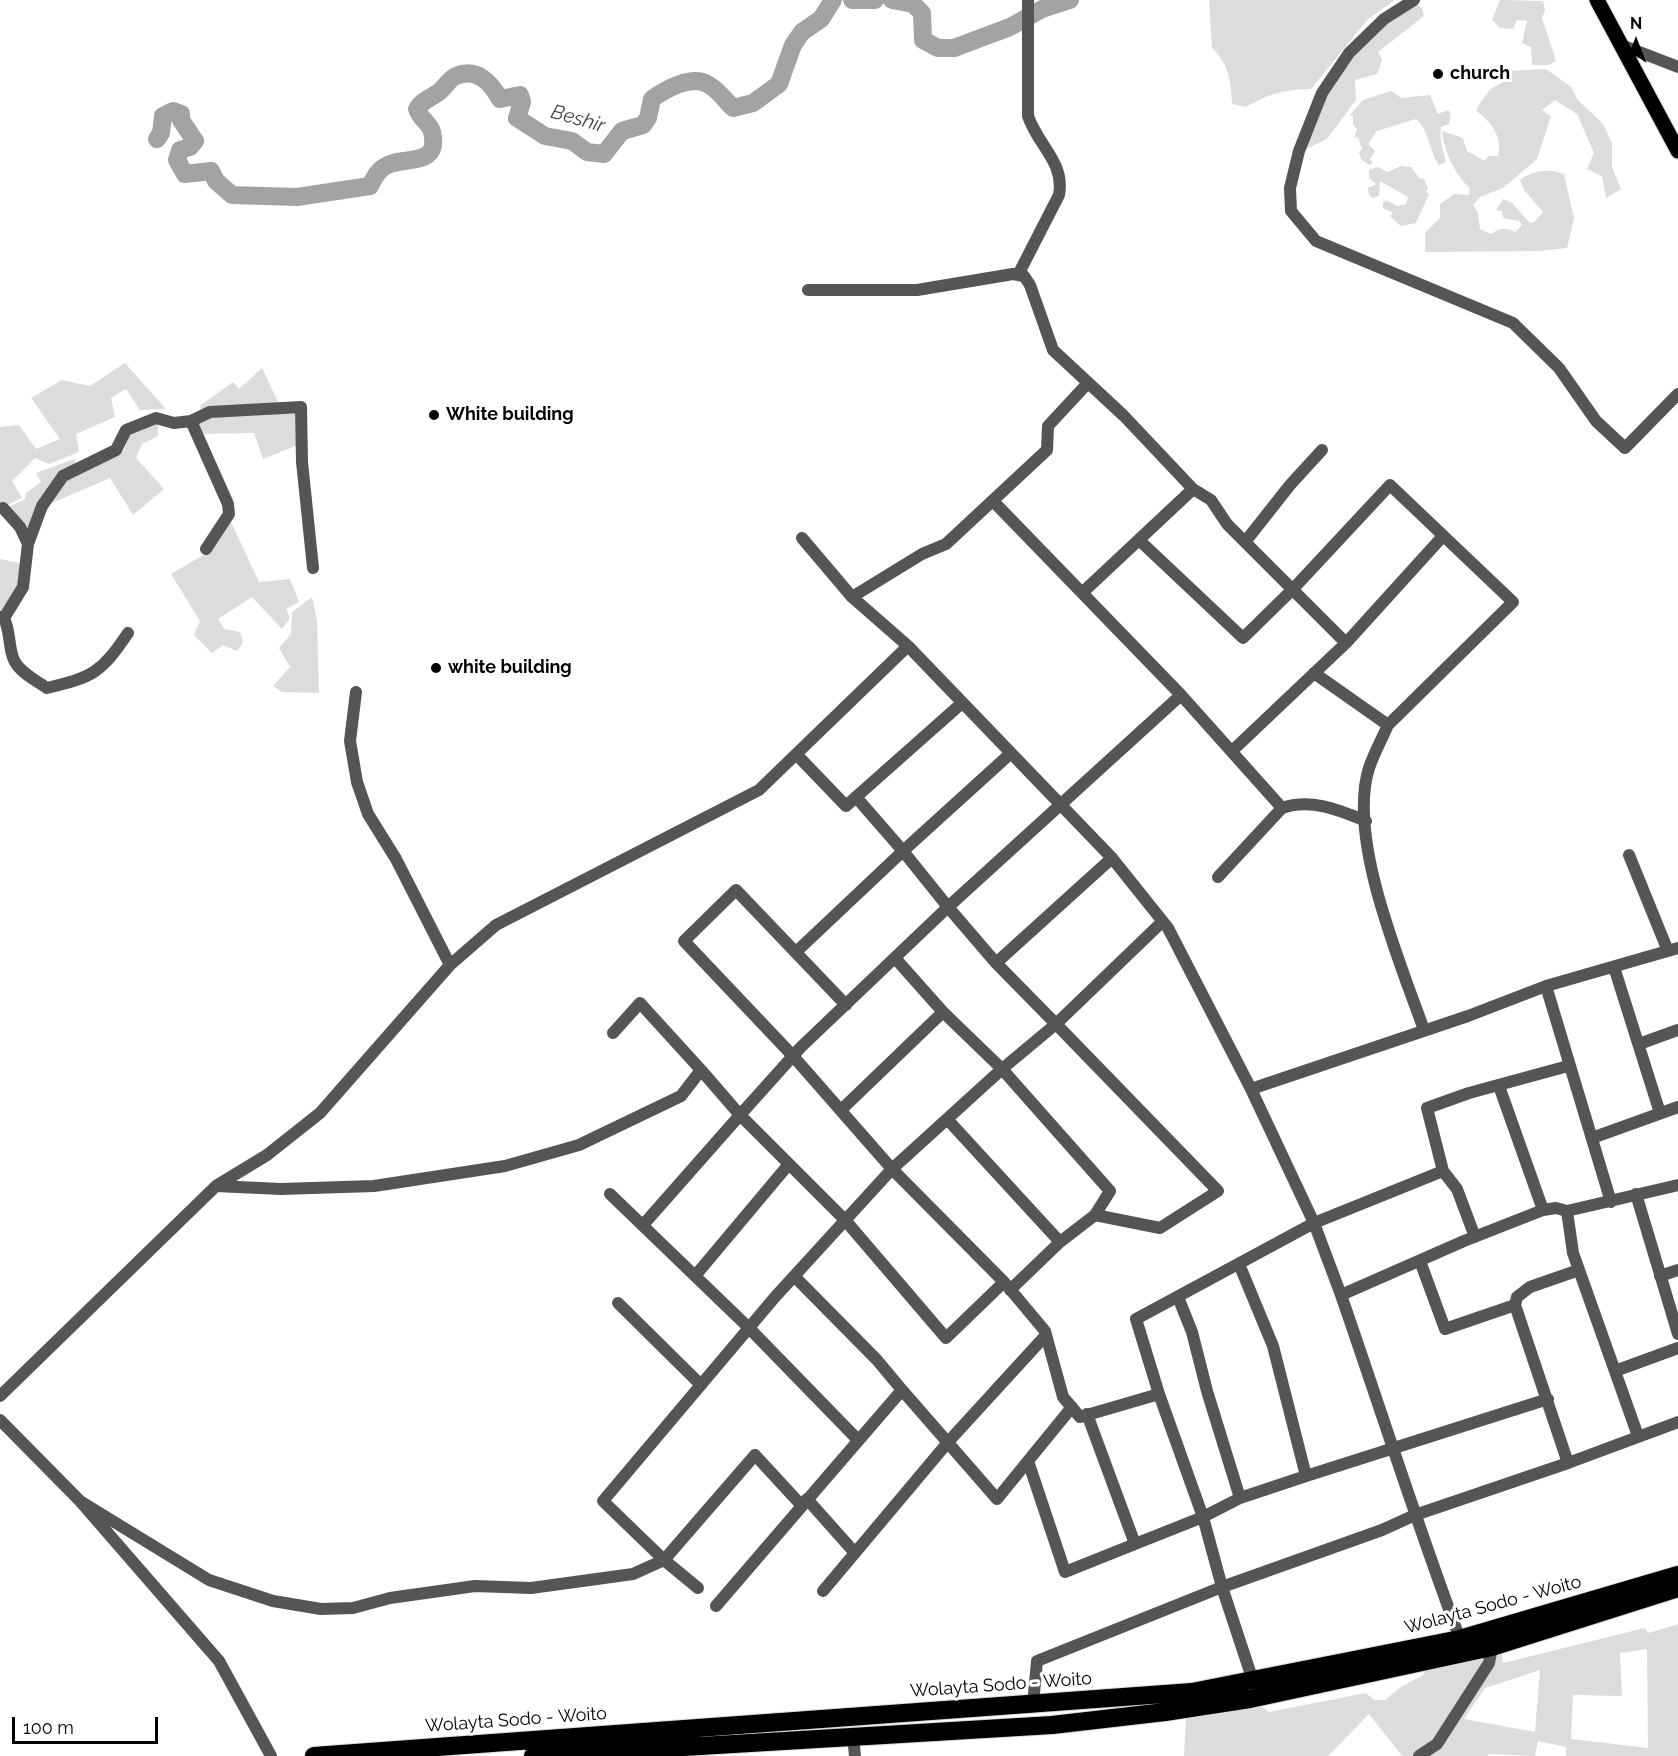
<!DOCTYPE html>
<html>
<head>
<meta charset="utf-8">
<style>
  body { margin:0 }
  #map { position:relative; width:1678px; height:1756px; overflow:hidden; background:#fff; font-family:Raleway,sans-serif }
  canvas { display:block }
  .north { position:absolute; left:1606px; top:12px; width:60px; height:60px; -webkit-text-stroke:4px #fff; paint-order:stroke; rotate:0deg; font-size:16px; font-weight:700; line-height:24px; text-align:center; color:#000 }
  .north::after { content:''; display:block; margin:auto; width:21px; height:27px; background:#000; clip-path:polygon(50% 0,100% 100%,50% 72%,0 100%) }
  .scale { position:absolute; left:12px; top:1717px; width:146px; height:27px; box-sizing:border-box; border:3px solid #000; border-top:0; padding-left:8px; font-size:18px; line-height:21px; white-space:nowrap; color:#000; -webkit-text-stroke:4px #fff; paint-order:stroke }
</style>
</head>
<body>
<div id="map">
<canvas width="1678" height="1756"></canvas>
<div class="north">N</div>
<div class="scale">100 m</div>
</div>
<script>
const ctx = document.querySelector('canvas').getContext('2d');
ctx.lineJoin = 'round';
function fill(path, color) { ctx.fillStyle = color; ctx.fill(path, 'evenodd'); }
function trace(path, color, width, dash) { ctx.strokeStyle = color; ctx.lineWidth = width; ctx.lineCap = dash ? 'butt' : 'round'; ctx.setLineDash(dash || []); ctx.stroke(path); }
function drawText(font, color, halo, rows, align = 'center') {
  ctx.font = font + ' Raleway,sans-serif'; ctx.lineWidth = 6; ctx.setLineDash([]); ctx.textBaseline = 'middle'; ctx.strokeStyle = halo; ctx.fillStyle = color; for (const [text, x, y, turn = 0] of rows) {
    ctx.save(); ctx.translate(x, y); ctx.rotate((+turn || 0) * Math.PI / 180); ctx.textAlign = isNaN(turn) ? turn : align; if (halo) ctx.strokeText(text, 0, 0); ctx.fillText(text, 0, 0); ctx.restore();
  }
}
fill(new Path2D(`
  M 1209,0 L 1395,0 L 1368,19 L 1311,89 C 1283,90 1270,93 1246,107 L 1232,104 C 1231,82 1229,64 1212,48 Z
  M 1500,0 L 1543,1 L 1545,10 L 1542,18 L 1556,61 L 1548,65 L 1532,65 L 1531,47 L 1522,43 L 1527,21 L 1517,20 L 1513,29 L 1500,28 L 1492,20 Z
  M 1412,1 L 1422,8 L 1424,16 L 1378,52 L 1382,60 L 1377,74 L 1355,80 L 1356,100 L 1327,139 L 1304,150 L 1309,127 L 1353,50 Z
  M 1546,69 L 1571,87 L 1578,100 L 1603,124 L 1612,143 L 1612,167 L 1621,189 L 1606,198 L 1602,176 L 1587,169 L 1594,153 L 1577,114 L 1555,100 L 1542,110 L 1551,116 L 1537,159 L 1503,188 L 1480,197 L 1473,205 L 1478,213 L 1480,229 L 1491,234 C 1500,228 1504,227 1515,232 L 1522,225 L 1519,221 L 1503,218 L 1502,211 L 1496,210 L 1503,199 L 1512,203 L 1530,223 L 1534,222 L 1543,212 L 1524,190 L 1520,180 C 1532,170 1550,168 1564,174 L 1574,218 L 1567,248 L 1540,251 L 1425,252 L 1425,233 L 1440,218 L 1440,204 L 1454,194 L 1469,195 L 1470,188 C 1455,175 1444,151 1442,131 L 1463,138 L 1467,151 L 1485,161 L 1488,156 L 1498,156 C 1503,137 1491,121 1476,111 C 1484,96 1490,86 1507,81 L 1508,71 Z
  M 1391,91 L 1401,98 L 1430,95 L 1438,114 L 1448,110 L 1451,114 L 1449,124 L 1441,127 C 1439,140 1443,149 1446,162 L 1439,165 C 1429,151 1429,129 1416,119 L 1377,131 L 1368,144 L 1375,151 L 1370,159 L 1373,163 L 1369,165 L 1361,159 L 1359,152 L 1362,149 L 1358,137 L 1354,138 L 1357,129 L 1353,125 L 1353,116 L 1350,115 L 1363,100 Z
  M 1401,166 L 1411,167 L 1419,178 L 1424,179 L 1428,188 L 1426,192 L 1429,194 L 1416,223 L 1401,226 L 1390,216 L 1393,213 L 1383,208 L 1383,203 L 1386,200 L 1397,206 L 1406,204 L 1408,197 L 1380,181 L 1379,196 L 1373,198 L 1369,195 L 1368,188 L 1376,184 L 1369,178 L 1369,170 L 1378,167 L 1387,172 Z
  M 125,363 L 166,409 L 140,410 L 126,389 L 111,398 L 115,417 L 76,434 L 79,452 L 49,464 L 35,458 L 12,481 L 22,498 L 0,508 L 0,427 L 19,425 L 36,449 L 60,439 L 31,398 L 62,380 L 90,386 Z
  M 262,368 L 279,404 L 200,413 L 201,405 L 233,382 L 239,389 Z
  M 299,409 L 298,445 L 263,459 L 254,433 L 199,434 L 194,422 L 210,414 Z
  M 158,421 L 158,436 L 142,444 L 136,458 L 164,489 L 133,515 L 110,478 L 45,506 L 67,477 L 124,451 L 130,432 Z
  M 74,459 L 77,465 L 28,537 L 7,508 L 25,499 L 26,493 L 41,482 L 36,473 Z
  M 230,520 L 259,582 L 290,579 L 299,602 L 286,609 L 290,618 L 282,629 L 252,597 L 218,619 L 224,629 L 240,632 L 243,642 L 237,651 L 223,645 L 212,653 L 194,635 L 200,621 L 171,574 L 212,550 Z
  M 0,559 L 19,563 L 20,587 L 8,611 L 0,613 Z
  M 312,597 L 317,620 L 319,693 L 282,692 L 273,686 L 290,667 L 279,648 L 291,634 L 292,612 Z
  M 1678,1624 L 1678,1756 L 1566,1756 L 1566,1747 L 1538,1741 L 1535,1756 L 1488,1754 L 1488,1756 L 1402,1756 L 1369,1714 L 1328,1756 L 1184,1756 L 1187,1696 L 1240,1690 L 1269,1712 L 1366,1693 L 1374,1700 L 1385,1700 L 1401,1687 L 1423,1675 L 1427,1664 L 1499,1633 L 1503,1663 L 1645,1628 L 1648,1633 ZM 1647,1649 L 1648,1748 L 1571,1739 L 1573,1695 L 1622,1696 L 1620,1653 ZM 1540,1670 L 1535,1732 L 1464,1719 L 1485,1688 Z`), '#dcdcdc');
trace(new Path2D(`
  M 852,0 L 875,0
  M 892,0 L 913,4 L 922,13 L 923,40 L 938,48 L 954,48 L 1010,27 L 1042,9 L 1070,0
  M 157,139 L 161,133 L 163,116 L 173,111 L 181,114 L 181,120 L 195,141 L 190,147 L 180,150 L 177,160 L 185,174 L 211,171 L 216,181 L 232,195 L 297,197 L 370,186 C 374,179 377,171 384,167 C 401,155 441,169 432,132 C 430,123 420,119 417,109 C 422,100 431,98 439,92 C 445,87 450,78 456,76 C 477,67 491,83 500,99 L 520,95 L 522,102 L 517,118 L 545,136 L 572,141 L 587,152 L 604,154 L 622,131 L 643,125 L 648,118 L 652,99 C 666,89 692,74 709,85 C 718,90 726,101 733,108 L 753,103 L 779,84 L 793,45 L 802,32 L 821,19 L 833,0`), '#a3a3a3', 18);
const major = new Path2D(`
  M 1597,0 L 1678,151`);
const highway = new Path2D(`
  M 314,1756 L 1192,1692 L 1460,1639 L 1678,1575
  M 533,1756 L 1052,1725 L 1165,1712 L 1250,1699 L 1492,1647 L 1678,1588`);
trace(major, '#dbdbdb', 17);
trace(highway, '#dbdbdb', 20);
trace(new Path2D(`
  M 1414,0 L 1384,19 L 1349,53 L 1322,93 L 1299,151 L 1290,188 L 1291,211 L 1316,241 L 1513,323 L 1559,368 L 1596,421 L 1625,448 L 1678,394
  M 1624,46 L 1678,67
  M 1019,273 L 1059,195 C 1065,162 1038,146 1028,116 L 1028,0
  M 808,290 L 917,290 L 1013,274 L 1024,276 L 1030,285 L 1053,350 L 1124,416 L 1193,489 L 1211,500 L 1227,524 L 1346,643 L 1232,751
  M 191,421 L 228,504 L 229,514 L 206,549
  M 993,501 L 1181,695 L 1282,808
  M 3,508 L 20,527 L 28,544
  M 1139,540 L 1243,638 L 1293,589 L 1390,485 L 1513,602 L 1388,725
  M 1245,542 L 1290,485 L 1322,450
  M 1082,593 L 1193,489
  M 852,597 L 922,554 L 946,544 L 1047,450 L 1048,426 L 1087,384
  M 0,617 L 4,618 L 23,587 L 28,544 L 42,506 L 63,476 L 116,450 L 126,430 L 156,418 L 174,423 L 191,421 L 210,412 L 301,407 L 302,462 L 313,568
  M 4,618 C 11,633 8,647 14,660 C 19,672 37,681 47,688 C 93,677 101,673 128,633
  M 1346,643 L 1443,536
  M 1314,673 L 1388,725 C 1382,739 1374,753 1369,768 C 1347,838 1400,962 1424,1030
  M 356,692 L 350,741 L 357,782 L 368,814 L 396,859 L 450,965
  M 796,754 L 846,806 L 856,797 L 903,851 L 1011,753
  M 856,797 L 962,703
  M 1629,855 L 1668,951
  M 1112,858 L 1168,928 L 1251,1089 L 1468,1016 L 1546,986 L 1678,948
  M 1218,877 L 1282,808 C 1311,798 1339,810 1366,821
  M 796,952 L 903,851 L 948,907 L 1181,695
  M 996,963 L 1056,1024 L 1002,1069 L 892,1169 L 775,1297 L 603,1501 L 664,1560 L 755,1455 L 802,1506 L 902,1390 L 997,1499 L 1072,1407
  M 1614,967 L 1660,1113
  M 1546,986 L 1611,1202
  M 943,1012 L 1002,1069 L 1110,1191 L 1095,1215
  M 613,1033 L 640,1003 L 701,1070
  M 1639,1044 L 1678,1030
  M 1499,1086 L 1543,1210
  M 841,1110 L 943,1012 L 895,958
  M 947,1119 L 1060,1242 L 1095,1215 L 1160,1228 L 1218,1191 L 1056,1024 L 1162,922
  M 1592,1138 L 1678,1107
  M 1443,1171 L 1457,1189 L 1475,1237
  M 216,1186 L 281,1189 L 374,1186 L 505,1166 L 579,1145 L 681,1096 L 701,1070 L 740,1115 L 801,1047 L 948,907 L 996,963 L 1112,858 L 908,646
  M 610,1194 L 749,1328 L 858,1440
  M 1636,1194 L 1678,1334
  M 643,1225 L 740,1115 L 845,1220 L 946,1338 L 1004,1282 L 892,1169 L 793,1056 L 684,941 L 736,890 L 846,1005
  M 1420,1261 L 1445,1329 L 1515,1305
  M 1239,1264 L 1273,1346 L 1306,1476 L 1240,1498
  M 695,1276 L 789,1164
  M 794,1276 L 877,1360 L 902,1390
  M 1660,1276 L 1678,1270
  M 1004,1282 L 1045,1331 L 1063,1397 L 1080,1417 L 1159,1394 L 1136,1319 L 1314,1223 L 1251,1089
  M 1010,1290 L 1060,1242
  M 1341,1295 L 1314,1223 L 1443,1171 L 1427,1108 L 1469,1093 L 1568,1066
  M 1178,1297 L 1192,1332 L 1207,1391 L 1240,1498 L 1203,1517 L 1222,1587 L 1382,1530 L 1415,1515 L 1568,1463 L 1678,1422
  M 618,1303 L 701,1385
  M 1615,1371 L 1678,1348
  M 0,1396 L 216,1186 L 267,1155 L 320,1113 L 450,965 L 496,925 L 759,790 L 908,646 L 852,597 L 802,538
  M 0,1420 L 80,1501 L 219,1661 L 271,1756
  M 1638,1436 L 1573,1253 L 1567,1211 L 1678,1185
  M 1028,1461 L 1065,1572 L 1135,1544 L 1087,1414
  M 1568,1463 L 1515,1305 L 1517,1297 L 1530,1287 L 1579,1270
  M 1306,1476 L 1548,1399
  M 807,1499 L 855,1553
  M 80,1501 L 209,1580 L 273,1601 L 321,1609 L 353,1608 L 390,1598 L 475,1586 L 531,1588 L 633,1574 L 664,1560 L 698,1588
  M 1135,1544 L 1203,1517 L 1159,1394
  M 823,1591 L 949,1441 L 1046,1335
  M 716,1606 L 802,1506
  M 1460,1639 C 1417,1525 1381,1410 1341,1295 L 1464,1241 L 1543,1210 L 1556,1208 L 1567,1211
  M 1033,1704 L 1037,1661 L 1222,1587 L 1255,1687
  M 853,1736 L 855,1756
  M 1419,1756 L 1437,1744 L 1489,1663 L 1492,1647`), '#555', 12);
trace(major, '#000', 15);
trace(highway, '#000', 18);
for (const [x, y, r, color] of [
  [1438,74,6,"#000"],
  [434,415,6,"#000"],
  [436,668,6,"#000"]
]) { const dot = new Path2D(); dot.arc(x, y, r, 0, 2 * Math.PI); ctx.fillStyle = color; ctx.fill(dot); trace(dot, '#fff', 2); }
drawText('bold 18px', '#000', '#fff', [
  ["church",1450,74],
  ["White building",446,415],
  ["white building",448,668]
], 'left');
drawText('18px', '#000', '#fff', [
  ["Wolayta Sodo - Woito",1493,1605,-15],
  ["Wolayta Sodo - Woito",1001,1685,-4],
  ["Wolayta Sodo - Woito",516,1720,-4]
]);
drawText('italic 20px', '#444', '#fff', [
  ["Beshir",578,119,16]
]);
</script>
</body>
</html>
